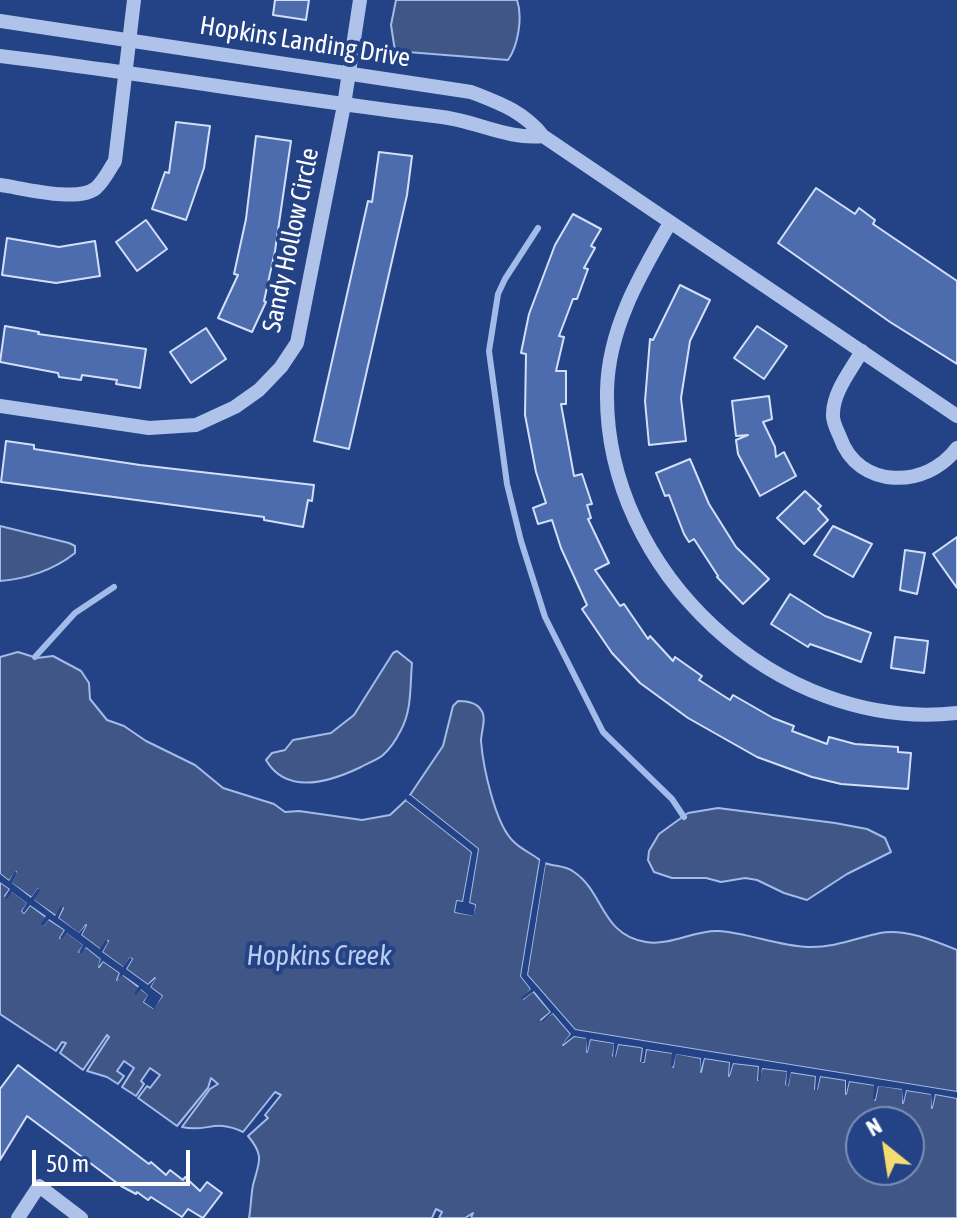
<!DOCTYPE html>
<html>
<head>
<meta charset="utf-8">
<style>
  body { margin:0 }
  #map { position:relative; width:957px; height:1218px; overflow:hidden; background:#244386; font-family:"Asap Condensed",sans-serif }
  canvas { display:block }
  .north { position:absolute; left:845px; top:1106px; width:80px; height:80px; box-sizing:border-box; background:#244386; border:2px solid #7c8eb6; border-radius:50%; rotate:330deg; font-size:22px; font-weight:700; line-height:32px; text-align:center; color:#fff }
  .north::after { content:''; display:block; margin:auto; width:28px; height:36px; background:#f3dd73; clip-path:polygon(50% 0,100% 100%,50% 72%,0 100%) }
  .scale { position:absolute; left:32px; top:1150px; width:158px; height:36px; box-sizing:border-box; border:4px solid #fff; border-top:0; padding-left:10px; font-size:24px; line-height:28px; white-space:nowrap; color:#fff; -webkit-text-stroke:6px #244386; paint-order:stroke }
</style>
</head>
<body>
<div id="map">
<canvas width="957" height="1218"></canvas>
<div class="north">N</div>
<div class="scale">50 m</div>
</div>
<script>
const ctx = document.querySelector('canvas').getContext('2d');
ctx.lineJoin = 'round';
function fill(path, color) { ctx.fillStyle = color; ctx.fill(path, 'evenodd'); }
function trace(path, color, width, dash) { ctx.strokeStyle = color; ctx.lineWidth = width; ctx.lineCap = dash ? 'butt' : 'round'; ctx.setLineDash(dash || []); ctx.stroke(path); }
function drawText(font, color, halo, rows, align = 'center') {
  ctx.font = font + ' "Asap Condensed",sans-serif'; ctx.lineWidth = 8; ctx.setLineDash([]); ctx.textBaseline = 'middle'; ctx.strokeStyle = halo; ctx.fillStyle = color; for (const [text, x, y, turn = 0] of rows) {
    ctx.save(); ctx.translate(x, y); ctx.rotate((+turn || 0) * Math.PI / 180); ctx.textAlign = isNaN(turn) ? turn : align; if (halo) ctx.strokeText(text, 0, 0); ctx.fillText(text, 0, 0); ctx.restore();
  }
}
const water = new Path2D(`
  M 396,0 L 517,0 C 523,17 518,46 508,60 L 395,51 L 391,25 Z
  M 0,526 L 69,543 L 75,546 L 75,553 C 54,570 26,579 0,581 Z
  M 397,651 L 412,663 C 410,685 412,710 401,730 C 397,738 390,749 383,755 C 377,760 368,763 361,767 C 332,781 287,796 266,760 L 272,753 L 285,750 L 293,740 L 331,733 L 354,715 L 393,653 Z
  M 18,652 L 37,658 L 53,656 L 81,671 L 89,683 L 90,699 L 107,720 L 124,726 L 146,741 L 195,765 L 223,788 L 274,804 L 285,812 L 299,811 L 362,820 L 390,815 L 406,800 L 472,852 L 463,902 L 457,901 L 455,912 L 473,915 L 475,905 L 469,903 L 478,849 L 410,795 L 443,746 L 453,706 L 458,701 C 466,701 477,703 481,710 C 487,717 481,733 481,741 C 483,766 495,825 514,842 C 521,849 532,854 540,860 L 521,976 L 531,989 L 523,999 L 533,991 L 551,1012 L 541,1020 L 553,1013 L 571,1034 L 563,1045 L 574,1036 L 587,1038 L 587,1052 L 590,1039 L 615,1043 L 613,1056 L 615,1056 L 618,1044 L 640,1047 L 643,1048 L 641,1061 L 644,1062 L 646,1049 L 673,1053 L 673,1067 L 675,1053 L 701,1058 L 701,1072 L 704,1058 L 730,1062 L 729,1076 L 733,1063 L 759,1066 L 758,1080 L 762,1068 L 788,1071 L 786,1084 L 788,1085 L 790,1072 L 816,1076 L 815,1089 L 817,1089 L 820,1076 L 846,1080 L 846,1094 L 849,1081 L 875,1085 L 875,1100 L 878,1085 L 903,1089 L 903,1103 L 906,1090 L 932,1094 L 932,1108 L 935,1094 L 957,1098 L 957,1218 L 471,1218 L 473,1213 L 465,1218 L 439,1218 L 442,1212 L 436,1209 L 432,1218 L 249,1218 C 251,1207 251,1195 253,1185 C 259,1162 265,1156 248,1136 L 268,1118 L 265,1115 L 281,1095 L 275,1092 L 243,1132 C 215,1118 207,1133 182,1127 L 210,1089 L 218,1084 L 211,1078 L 208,1088 L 177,1126 L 138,1098 L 147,1086 L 150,1088 L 160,1075 L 150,1068 L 141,1081 L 144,1084 L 136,1096 L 122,1087 L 134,1068 L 124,1061 L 117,1071 L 124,1076 L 118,1084 L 107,1077 L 87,1071 L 109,1037 L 107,1035 L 83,1070 L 60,1053 L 66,1043 L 62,1042 L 56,1051 L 0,1014 L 0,882 L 10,889 L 5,896 L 12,891 L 28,903 L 22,911 L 24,913 L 30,905 L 46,917 L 44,925 L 48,919 L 65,930 L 60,938 L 67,932 L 84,945 L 79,952 L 86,947 L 101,959 L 99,967 L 103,961 L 120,973 L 117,980 L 122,974 L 149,995 L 144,1002 L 153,1008 L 162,996 L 150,987 L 155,978 L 148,985 L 126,969 L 132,959 L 130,958 L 124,968 L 102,952 L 108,941 L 101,950 L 81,935 L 86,925 L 79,934 L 58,918 L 63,908 L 56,916 L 33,900 L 38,889 L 32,898 L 11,883 L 16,872 L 9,881 L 0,874 L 0,657 ZM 861,1122 L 909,1122 L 909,1170 L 861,1170 Z
  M 718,808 L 835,823 L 867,829 L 885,838 L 891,852 L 847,874 L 807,900 L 784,893 L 757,880 L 745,878 L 721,882 L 706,878 L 672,878 L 654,872 L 648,860 L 649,851 L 659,834 L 688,813 Z
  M 545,863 C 555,867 565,865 574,872 C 604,892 601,935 646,942 C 671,946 694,930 718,931 C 749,933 778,946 808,947 C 833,948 857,938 880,933 C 904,928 935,941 957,950 L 957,1092 L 575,1030 L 527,975 Z`);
fill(water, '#405687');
trace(water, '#a3bbe9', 2);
fill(new Path2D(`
  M 410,795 L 478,849 L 469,903 L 475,905 L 474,916 L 455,912 L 457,901 L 463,902 L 472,852 L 406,800 Z
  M 541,855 L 546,859 L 527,975 L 575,1030 L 957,1092 L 957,1098 L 935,1094 L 932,1108 L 931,1094 L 906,1090 L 903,1103 L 902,1089 L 878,1086 L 875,1100 L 873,1099 L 874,1085 L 849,1081 L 846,1094 L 846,1080 L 820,1076 L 817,1090 L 815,1090 L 816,1076 L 791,1072 L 788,1086 L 786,1085 L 787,1071 L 762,1068 L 760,1081 L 758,1080 L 759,1066 L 733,1063 L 729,1076 L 730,1062 L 704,1058 L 700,1072 L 701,1058 L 676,1054 L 673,1067 L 671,1066 L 672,1053 L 646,1049 L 644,1062 L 641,1062 L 643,1048 L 640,1047 L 618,1044 L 615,1057 L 613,1057 L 614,1043 L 590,1039 L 587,1053 L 586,1038 L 574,1036 L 562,1045 L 571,1034 L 553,1013 L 542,1022 L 541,1021 L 551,1012 L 534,991 L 522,1000 L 521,998 L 531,989 L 521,976 Z
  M 15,871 L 17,873 L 12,883 L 31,898 L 38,888 L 40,890 L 34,900 L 55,916 L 61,906 L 63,907 L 58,918 L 79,933 L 86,925 L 81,935 L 100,949 L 106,940 L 108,942 L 102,952 L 123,967 L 130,957 L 132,959 L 126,969 L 148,985 L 156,978 L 150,987 L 162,996 L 154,1009 L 144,1002 L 148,995 L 141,989 L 136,995 L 134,994 L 139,986 L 123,975 L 117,981 L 120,973 L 103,961 L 98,967 L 101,959 L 86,947 L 81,954 L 79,952 L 83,945 L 67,933 L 62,939 L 60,938 L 65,930 L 49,919 L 44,926 L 41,924 L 46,916 L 30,905 L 24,913 L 22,911 L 27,903 L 12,892 L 7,899 L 5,897 L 10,889 L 0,882 L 0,874 L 9,881 Z`), '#244386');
trace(new Path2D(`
  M 538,228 L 505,279 L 498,294 L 489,351 L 507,484 L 521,541 L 545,617 L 603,732 L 672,799 L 684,817
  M 35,657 L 75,613 L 114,587`), '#a3bbe9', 6);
const building = new Path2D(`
  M 275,0 L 309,0 L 306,20 L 273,15 Z
  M 176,122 L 210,126 L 204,168 L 186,220 L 152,209 L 165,172 L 169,173 Z
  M 256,136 L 291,141 L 275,251 L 264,301 L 266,302 L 252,332 L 218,318 L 238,275 L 234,274 L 246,219 Z
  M 379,152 L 412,156 L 407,195 L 349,449 L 314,441 L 368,201 L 372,202 Z
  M 816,188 L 855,214 L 859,208 L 875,220 L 873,224 L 957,281 L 957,364 L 890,322 L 778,243 Z
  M 573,214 L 601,229 L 591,246 L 595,248 L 584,268 L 588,269 L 577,299 L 573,299 L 559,336 L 564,337 L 556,371 L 566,371 L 566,404 L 561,404 L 574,476 L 582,474 L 592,504 L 587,505 L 591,518 L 588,519 L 609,563 L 595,570 L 620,606 L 624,604 L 648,639 L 650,636 L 673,661 L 675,657 L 702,676 L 699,680 L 730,700 L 733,695 L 773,718 L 794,726 L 792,731 L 827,744 L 829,737 L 855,744 L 898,747 L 898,752 L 911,753 L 908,789 L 841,784 L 812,777 L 757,757 L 688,718 L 640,683 L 612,653 L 582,609 L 587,605 L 561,548 L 552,520 L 538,524 L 533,508 L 546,503 L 536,472 L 525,415 L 526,354 L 521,353 L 529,314 L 555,245 Z
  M 146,220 L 167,249 L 137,271 L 116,242 Z
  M 7,238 L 59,247 L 95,241 L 100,276 L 56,283 L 2,275 Z
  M 680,285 L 710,300 L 690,341 L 681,398 L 686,441 L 649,445 L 645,401 L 650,339 L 653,340 Z
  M 5,326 L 39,332 L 38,334 L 146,349 L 140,388 L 116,384 L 117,380 L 82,375 L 81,380 L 59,377 L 58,373 L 0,362 Z
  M 757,326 L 787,346 L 764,379 L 734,358 Z
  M 206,328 L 226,359 L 191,383 L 170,352 Z
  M 769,396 L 772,419 L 763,422 L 775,447 L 776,457 L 784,452 L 796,476 L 760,496 L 738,454 L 736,440 L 748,435 L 736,436 L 732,401 Z
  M 6,441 L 34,445 L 34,449 L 140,465 L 314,485 L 312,501 L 308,500 L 303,527 L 264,520 L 264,517 L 1,482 Z
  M 690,459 L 709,504 L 736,547 L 769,579 L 743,604 L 717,577 L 718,576 L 694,539 L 689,542 L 684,534 L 669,495 L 665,496 L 656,473 Z
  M 805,491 L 821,506 L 818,509 L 828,520 L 804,544 L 777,518 Z
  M 833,526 L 872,544 L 853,577 L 814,555 Z
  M 957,537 L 957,588 L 933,554 Z
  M 905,550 L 925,553 L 917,594 L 900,590 Z
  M 790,594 L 825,616 L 871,633 L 861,662 L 810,644 L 808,647 L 771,624 Z
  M 895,637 L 928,641 L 924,673 L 891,668 Z
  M 18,1065 L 149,1164 L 151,1162 L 166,1175 L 170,1170 L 183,1180 L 185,1177 L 200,1191 L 207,1182 L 222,1193 L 203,1218 L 188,1209 L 182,1217 L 151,1197 L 148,1200 L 137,1192 L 136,1194 L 121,1186 L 27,1116 L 0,1160 L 0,1089 Z`);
fill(building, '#4d6cae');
trace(building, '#d3dff7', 2);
trace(new Path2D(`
  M 0,21 L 471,92 C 499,103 523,111 543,136 L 957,416
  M 0,56 C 148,74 294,99 442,117 C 476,121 508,140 543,136
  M 0,185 C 23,188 78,203 96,188 C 104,181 109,170 115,161 L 134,0
  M 670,223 C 640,275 608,329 607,391 C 604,571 778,733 957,713
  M 862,351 C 851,370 833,392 833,414 C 832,421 837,430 840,437 C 858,490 927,489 957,448
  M 0,406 L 149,428 L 196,425 L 235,407 L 259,390 L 281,367 L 297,343 L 344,105 L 360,0
  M 18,1218 L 39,1186 L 81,1218`), '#afc2e9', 14);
drawText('26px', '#fff', '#244386', [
  ["Hopkins Landing Drive",305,42,9],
  ["Sandy Hollow Circle",291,240,-78]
]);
drawText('italic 28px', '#bbccf0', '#244386', [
  ["Hopkins Creek",319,956]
]);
</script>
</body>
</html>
